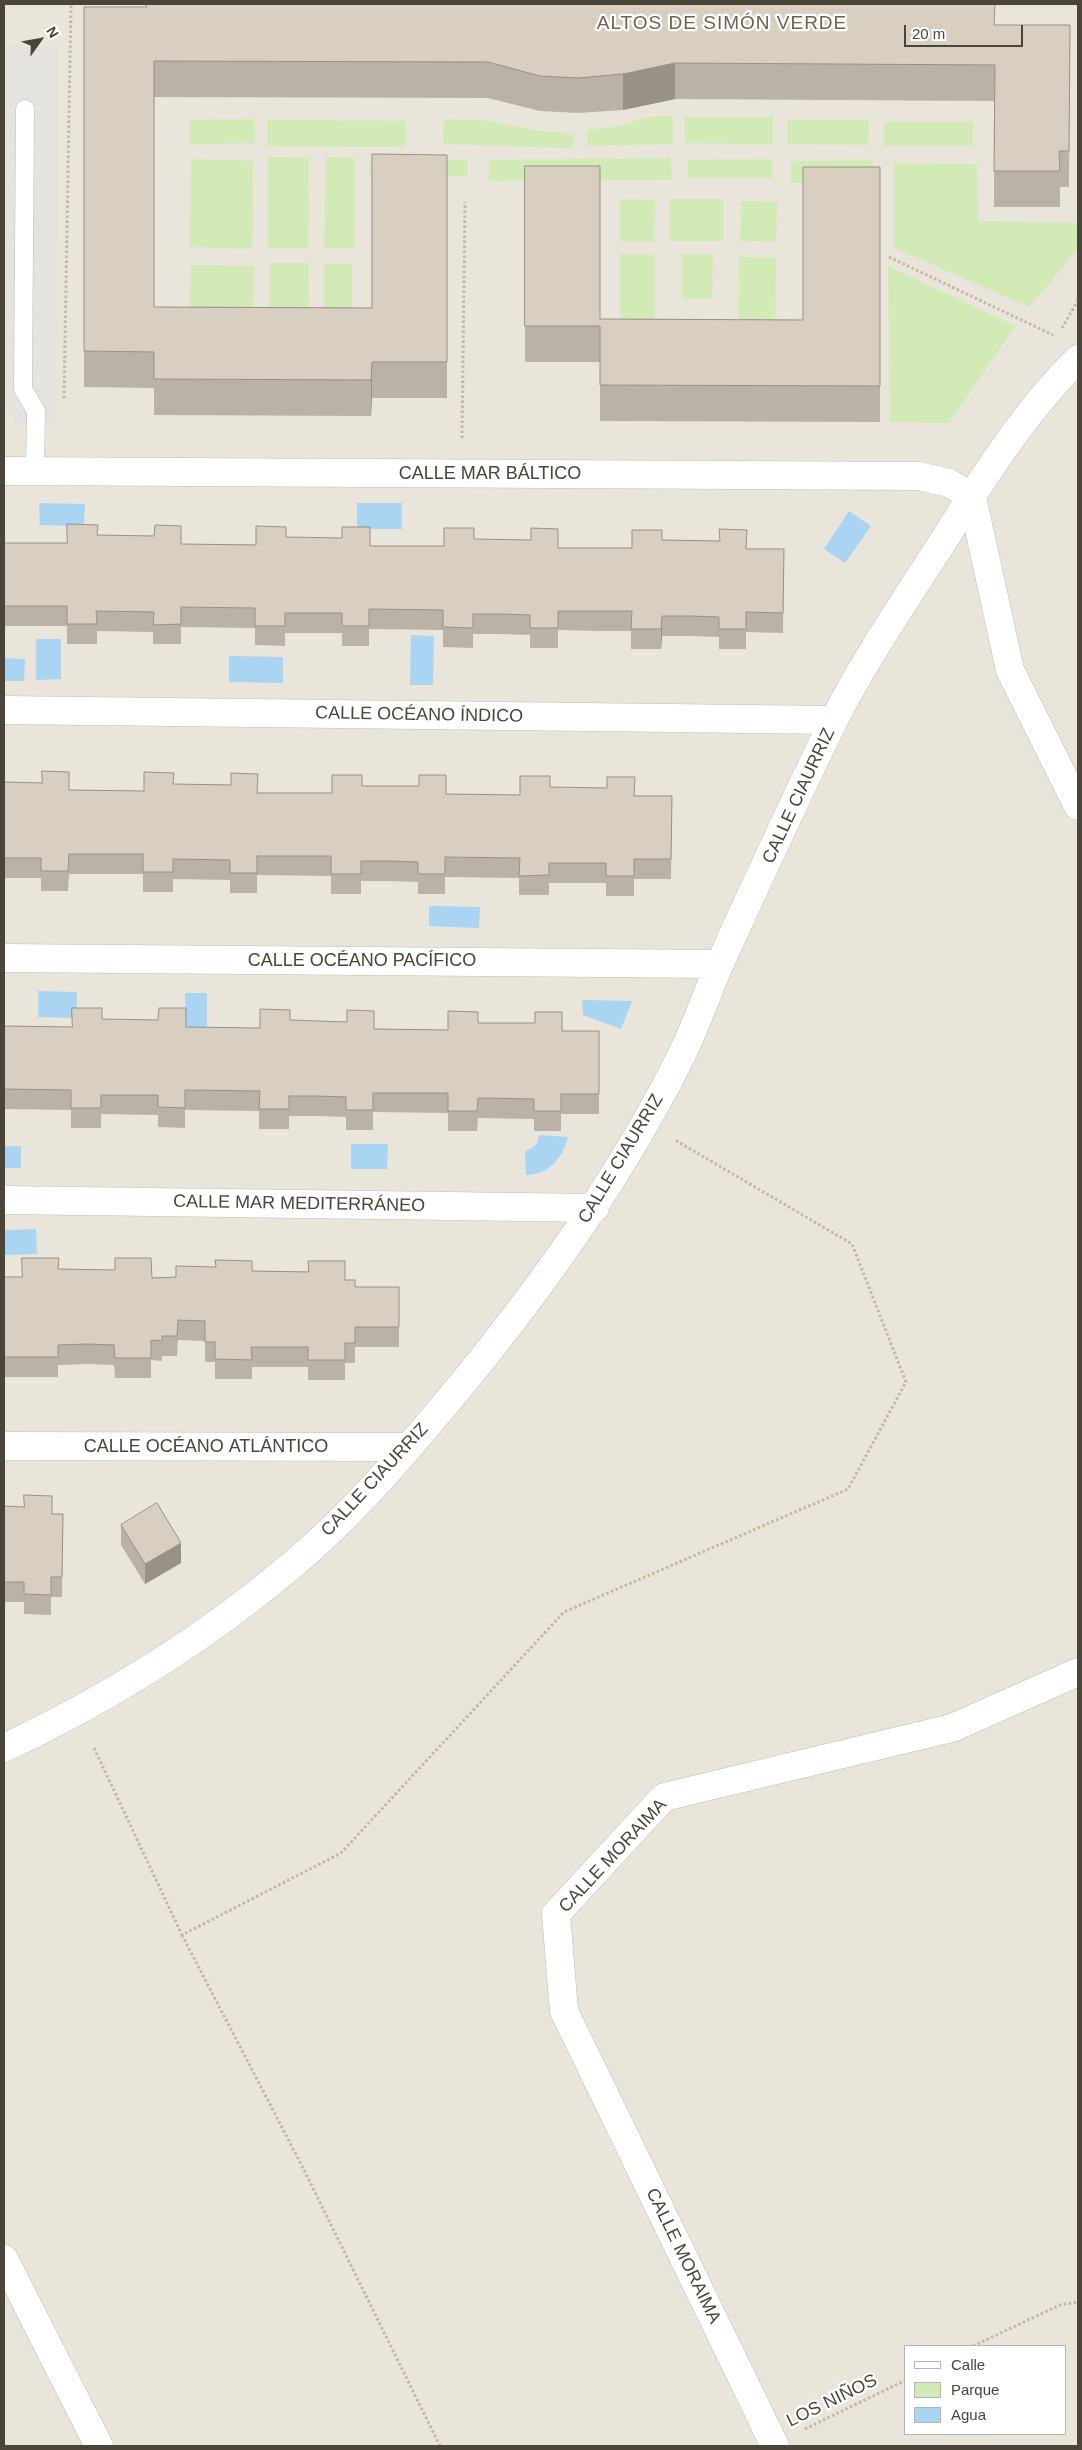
<!DOCTYPE html>
<html>
<head>
<meta charset="utf-8">
<style>
  body { margin:0 }
  #map { position:relative; width:1082px; height:2450px; overflow:hidden; background:#f6f3ec; font-family:Arial,sans-serif }
  canvas { display:block }
  .frame { position:absolute; inset:0; border:5px solid #4b4439; pointer-events:none }
  .legend { position:absolute; left:904px; top:2345px; width:162px; height:90px; box-sizing:border-box; background:#fff; border:1px solid #b7b4b0; margin:0; padding:6px 9px; list-style:none; font-size:15px; color:#4b4439 }
  .legend li { display:flex; align-items:center; gap:10px; height:25px }
  .legend b { width:25px; border:1px solid #b7b4b0 }
  .north { position:absolute; left:15px; top:15px; width:50px; height:50px; -webkit-text-stroke:4px #fff; paint-order:stroke; rotate:58deg; font-size:14px; font-weight:700; line-height:20px; text-align:center; color:#4b4439 }
  .north::after { content:''; display:block; margin:auto; width:18px; height:22px; background:#4b4439; clip-path:polygon(50% 0,100% 100%,50% 72%,0 100%) }
  .scale { position:absolute; left:904px; top:25px; width:119px; height:22px; box-sizing:border-box; border:2px solid #4b4439; border-top:0; padding-left:6px; font-size:15px; line-height:18px; white-space:nowrap; color:#4b4439; -webkit-text-stroke:4px #fff; paint-order:stroke }
</style>
</head>
<body>
<div id="map">
<canvas width="1082" height="2450"></canvas>
<div class="frame"></div>
<ul class="legend">
<li><b style="height:6px;background:#fff"></b>Calle</li>
<li><b style="height:14px;background:#d2eab5"></b>Parque</li>
<li><b style="height:14px;background:#a9d4f2"></b>Agua</li>
</ul>
<div class="north">N</div>
<div class="scale">20 m</div>
</div>
<script>
const ctx = document.querySelector('canvas').getContext('2d');
ctx.lineJoin = 'round';
function fill(path, color) { ctx.fillStyle = color; ctx.fill(path, 'evenodd'); }
function trace(path, color, width, dash) { ctx.strokeStyle = color; ctx.lineWidth = width; ctx.lineCap = dash ? 'butt' : 'round'; ctx.setLineDash(dash || []); ctx.stroke(path); }
function drawText(font, color, halo, rows, align = 'center') {
  ctx.font = font + ' Arial,sans-serif'; ctx.lineWidth = 4.5; ctx.setLineDash([]); ctx.textBaseline = 'middle'; ctx.strokeStyle = halo; ctx.fillStyle = color; for (const [text, x, y, turn = 0] of rows) {
    ctx.save(); ctx.translate(x, y); ctx.rotate((+turn || 0) * Math.PI / 180); ctx.textAlign = isNaN(turn) ? turn : align; if (halo) ctx.strokeText(text, 0, 0); ctx.fillText(text, 0, 0); ctx.restore();
  }
}
fill(new Path2D(`
  M 4,4 L 1078,4 L 1078,2446 L 4,2446 ZM 906,2346 L 1066,2346 L 1066,2434 L 906,2434 Z`), '#eae5da');
fill(new Path2D(`
  M 673,116 L 673,144 L 587,146 L 587,130 L 620,126 L 647,117 Z
  M 685,117 L 773,117 L 773,144 L 685,143 Z
  M 254,119 L 255,143 L 190,144 L 190,120 Z
  M 444,119 L 491,121 L 532,130 L 574,134 L 573,148 L 443,144 Z
  M 267,120 L 406,121 L 406,147 L 267,146 Z
  M 787,120 L 869,120 L 868,145 L 787,144 Z
  M 884,122 L 973,122 L 973,146 L 884,146 Z
  M 268,157 L 309,158 L 308,248 L 268,248 Z
  M 326,157 L 355,158 L 354,248 L 324,248 Z
  M 671,158 L 672,180 L 489,181 L 489,160 Z
  M 191,159 L 253,161 L 252,249 L 190,247 Z
  M 772,159 L 772,178 L 688,178 L 688,160 Z
  M 467,160 L 467,176 L 369,178 L 369,162 Z
  M 873,160 L 874,182 L 791,183 L 791,161 Z
  M 894,163 L 977,164 L 978,221 L 1078,223 L 1078,249 L 1029,307 L 894,248 Z
  M 620,199 L 655,200 L 654,242 L 620,241 Z
  M 670,199 L 723,199 L 723,241 L 669,241 Z
  M 741,201 L 777,202 L 776,242 L 740,241 Z
  M 620,254 L 655,255 L 655,340 L 620,340 Z
  M 682,254 L 713,254 L 712,299 L 682,299 Z
  M 739,257 L 776,258 L 775,342 L 738,342 Z
  M 270,263 L 309,263 L 308,332 L 269,331 Z
  M 324,264 L 352,264 L 352,331 L 324,331 Z
  M 191,265 L 254,266 L 253,331 L 189,330 Z
  M 888,266 L 1015,326 L 949,423 L 890,422 Z`), '#d2eab5');
fill(new Path2D(`
  M 4,46 L 58,47 L 56,425 L 15,424 L 14,410 L 4,410 Z`), '#e5e3e0');
fill(new Path2D(`
  M 39,503 L 85,504 L 84,526 L 40,525 Z
  M 357,503 L 402,503 L 402,529 L 357,529 Z
  M 849,511 L 871,526 L 845,563 L 824,549 Z
  M 411,635 L 434,636 L 433,685 L 410,685 Z
  M 36,639 L 61,639 L 61,679 L 36,680 Z
  M 229,656 L 283,657 L 283,683 L 229,682 Z
  M 4,658 L 25,659 L 24,681 L 4,681 Z
  M 429,906 L 480,907 L 479,928 L 429,926 Z
  M 38,991 L 77,992 L 77,1018 L 38,1017 Z
  M 185,993 L 207,993 L 207,1034 L 186,1034 Z
  M 582,1000 L 632,1001 L 621,1029 L 583,1015 Z
  M 539,1135 L 568,1137 C 563,1157 549,1175 526,1175 L 525,1152 L 537,1144 Z
  M 351,1144 L 388,1144 L 387,1169 L 351,1169 Z
  M 4,1146 L 21,1146 L 21,1168 L 4,1168 Z
  M 36,1229 L 37,1254 L 4,1255 L 4,1230 Z`), '#a9d4f2');
const lane = new Path2D(`
  M 25,109 L 23,389 L 36,411 L 35,471`);
const street = new Path2D(`
  M 4,471 L 919,476 L 949,483 L 972,497
  M 972,497 L 1010,670 L 1078,806
  M 4,710 L 834,720
  M 4,958 L 720,964
  M 4,1200 L 595,1208
  M 4,1446 L 409,1447
  M 4,1748 C 106,1700 206,1638 292,1565 C 352,1515 403,1455 453,1395 C 541,1289 622,1176 683,1052 C 697,1023 708,991 721,961 C 757,882 794,802 832,724 C 865,658 909,595 949,532 C 986,473 1028,408 1078,359
  M 4,2259 L 99,2446
  M 775,2446 L 564,2011 L 556,1914 L 664,1797 L 952,1728 L 1078,1672`);
trace(lane, '#c2bbae', 19);
trace(street, '#c2bbae', 29);
trace(new Path2D(`
  M 889,257 L 1053,335
  M 1062,328 L 1078,300
  M 64,398 L 71,4
  M 462,438 L 465,202
  M 94,1748 L 182,1935 L 341,1853 L 564,1612 L 848,1489 L 906,1382 L 852,1244 L 675,1140
  M 182,1935 L 302,2166 L 440,2446
  M 973,2346 L 1060,2305 L 1078,2302
  M 805,2429 L 906,2380`), '#c4b79f', 3, [2.5, 2.5]);
trace(lane, '#fff', 18);
trace(street, '#fff', 28);
fill(new Path2D(`
  M 84,7 L 995,25 L 1070,25 L 1069,187 L 1060,187 L 1060,207 L 994,207 L 994,101 L 675,99 L 623,110 L 578,113 L 540,111 L 488,98 L 154,97 L 154,307 L 372,308 L 447,155 L 447,398 L 372,398 L 371,416 L 154,415 L 154,388 L 84,387 Z
  M 525,166 L 600,319 L 803,320 L 880,167 L 880,422 L 600,421 L 600,362 L 525,362 Z
  M 98,535 L 181,544 L 256,545 L 286,537 L 370,546 L 444,546 L 474,539 L 558,548 L 632,548 L 662,540 L 747,549 L 784,549 L 783,633 L 746,632 L 746,649 L 719,649 L 719,637 L 691,636 L 662,636 L 661,649 L 631,649 L 631,631 L 596,631 L 558,630 L 558,648 L 530,648 L 530,635 L 502,634 L 473,634 L 473,648 L 443,647 L 443,630 L 369,629 L 369,646 L 342,646 L 342,633 L 285,633 L 285,646 L 255,645 L 255,628 L 181,627 L 181,644 L 153,644 L 153,632 L 97,631 L 97,644 L 67,644 L 67,626 L 4,626 L 4,543 L 67,543 Z
  M 4,782 L 69,790 L 144,791 L 174,784 L 258,793 L 332,793 L 362,786 L 446,794 L 520,795 L 550,787 L 635,796 L 672,796 L 671,879 L 634,879 L 634,896 L 606,896 L 606,883 L 549,883 L 549,895 L 519,895 L 519,878 L 445,877 L 445,894 L 418,894 L 418,882 L 390,881 L 361,881 L 361,894 L 331,894 L 331,876 L 257,875 L 257,893 L 230,893 L 230,880 L 173,879 L 173,892 L 143,892 L 143,874 L 69,874 L 68,891 L 41,891 L 41,878 L 4,878 Z
  M 102,1019 L 186,1027 L 260,1028 L 290,1020 L 374,1029 L 448,1030 L 478,1023 L 562,1031 L 599,1031 L 599,1114 L 561,1114 L 561,1131 L 534,1131 L 534,1119 L 478,1118 L 477,1131 L 448,1131 L 448,1113 L 373,1112 L 373,1130 L 346,1130 L 346,1117 L 318,1116 L 289,1116 L 289,1129 L 259,1129 L 259,1111 L 185,1110 L 185,1128 L 158,1127 L 158,1115 L 101,1114 L 101,1128 L 71,1128 L 71,1110 L 4,1109 L 4,1026 L 72,1027 Z
  M 308,1261 L 345,1280 L 355,1287 L 399,1287 L 399,1347 L 355,1347 L 355,1363 L 345,1363 L 345,1380 L 308,1380 L 308,1367 L 252,1367 L 252,1379 L 215,1379 L 215,1362 L 205,1362 L 205,1341 L 178,1340 L 177,1356 L 162,1356 L 162,1361 L 151,1360 L 151,1378 L 115,1378 L 114,1365 L 88,1364 L 58,1365 L 58,1377 L 4,1377 L 4,1277 L 22,1277 L 59,1269 L 152,1278 L 176,1277 L 252,1271 L 308,1272 Z
  M 4,1506 L 52,1514 L 63,1514 L 62,1597 L 51,1597 L 51,1615 L 24,1614 L 24,1602 L 4,1602 Z
  M 121,1525 L 181,1563 L 145,1584 L 121,1545 Z`), '#bab2a6');
fill(new Path2D(`
  M 675,63 L 675,99 L 623,110 L 623,74 Z
  M 372,362 L 372,398 L 371,416 L 371,380 Z
  M 662,616 L 662,636 L 661,649 L 661,629 Z
  M 181,1543 L 181,1563 L 145,1584 L 145,1564 Z`), '#979187');
const building = new Path2D(`
  M 146,4 L 995,4 L 994,25 L 1070,25 L 1069,151 L 1059,151 L 1060,171 L 994,171 L 995,65 L 675,63 L 623,74 L 578,78 L 540,76 L 488,62 L 154,61 L 154,307 L 372,308 L 372,154 L 447,155 L 447,362 L 372,362 L 371,380 L 154,379 L 154,352 L 84,351 L 84,7 L 146,7 Z
  M 525,166 L 600,166 L 600,319 L 803,320 L 803,167 L 880,167 L 880,386 L 600,385 L 600,326 L 525,326 Z
  M 67,524 L 98,525 L 97,535 L 154,536 L 155,525 L 181,526 L 181,544 L 256,545 L 256,526 L 286,527 L 286,537 L 342,538 L 342,527 L 370,527 L 370,546 L 444,546 L 444,528 L 474,528 L 474,539 L 531,540 L 531,528 L 558,529 L 558,548 L 632,548 L 632,530 L 662,530 L 662,540 L 720,541 L 719,529 L 747,530 L 746,549 L 784,549 L 783,613 L 746,612 L 746,629 L 719,629 L 719,617 L 691,616 L 662,616 L 661,629 L 631,629 L 632,611 L 558,611 L 558,628 L 530,628 L 530,615 L 502,614 L 473,614 L 473,628 L 443,627 L 443,610 L 369,609 L 369,626 L 342,626 L 342,613 L 285,613 L 285,626 L 255,626 L 255,608 L 181,607 L 181,624 L 153,625 L 154,612 L 96,611 L 97,624 L 67,624 L 67,606 L 4,606 L 4,543 L 67,543 Z
  M 42,771 L 69,772 L 69,790 L 144,791 L 144,772 L 174,773 L 173,784 L 231,785 L 231,773 L 258,774 L 257,793 L 332,793 L 332,775 L 362,775 L 362,786 L 419,786 L 419,775 L 446,775 L 446,794 L 520,795 L 520,776 L 550,776 L 550,787 L 607,788 L 607,777 L 635,777 L 634,796 L 672,796 L 671,859 L 634,859 L 634,876 L 606,876 L 606,863 L 549,863 L 549,875 L 519,876 L 520,858 L 445,857 L 445,874 L 418,874 L 418,862 L 390,861 L 361,861 L 361,874 L 331,874 L 331,856 L 257,856 L 257,873 L 230,873 L 230,860 L 173,859 L 173,872 L 143,872 L 143,854 L 69,854 L 68,871 L 41,871 L 41,858 L 4,858 L 4,782 L 42,783 Z
  M 72,1008 L 102,1008 L 102,1019 L 158,1020 L 159,1008 L 186,1008 L 186,1027 L 260,1028 L 260,1009 L 290,1010 L 290,1020 L 347,1022 L 347,1010 L 374,1011 L 374,1029 L 448,1030 L 448,1011 L 478,1012 L 478,1023 L 535,1023 L 535,1012 L 562,1012 L 562,1031 L 599,1031 L 599,1094 L 561,1094 L 561,1111 L 534,1111 L 534,1099 L 478,1098 L 477,1111 L 448,1111 L 448,1093 L 373,1093 L 373,1110 L 346,1110 L 346,1097 L 318,1096 L 289,1096 L 289,1109 L 259,1109 L 260,1091 L 185,1090 L 185,1108 L 158,1107 L 158,1095 L 101,1095 L 101,1108 L 71,1108 L 71,1090 L 4,1089 L 4,1026 L 72,1027 Z
  M 22,1258 L 59,1258 L 58,1269 L 115,1270 L 115,1258 L 151,1258 L 152,1278 L 176,1277 L 176,1266 L 216,1267 L 215,1260 L 252,1261 L 252,1271 L 309,1272 L 308,1261 L 345,1261 L 345,1280 L 355,1280 L 355,1287 L 399,1287 L 399,1327 L 355,1327 L 355,1343 L 345,1343 L 345,1360 L 308,1360 L 308,1347 L 251,1347 L 252,1360 L 215,1359 L 215,1342 L 205,1342 L 205,1321 L 178,1320 L 177,1336 L 162,1336 L 162,1341 L 151,1340 L 151,1358 L 115,1358 L 114,1345 L 88,1344 L 58,1345 L 58,1357 L 4,1357 L 4,1277 L 22,1277 Z
  M 24,1495 L 52,1496 L 52,1514 L 63,1514 L 62,1577 L 51,1577 L 51,1595 L 24,1594 L 24,1582 L 4,1582 L 4,1506 L 24,1507 Z
  M 157,1503 L 181,1543 L 145,1564 L 121,1525 Z`);
fill(building, '#d8cfc1');
trace(building, '#979187', 1);
drawText('18px', '#4b4439', '#fff', [
  ["CALLE MAR BÁLTICO",490,474],
  ["CALLE OCÉANO ÍNDICO",419,715,1],
  ["CALLE CIAURRIZ",799,796,-65],
  ["CALLE OCÉANO PACÍFICO",362,961],
  ["CALLE CIAURRIZ",621,1159,-59],
  ["CALLE MAR MEDITERRÁNEO",299,1204,1],
  ["CALLE OCÉANO ATLÁNTICO",206,1447],
  ["CALLE CIAURRIZ",375,1480,-47],
  ["CALLE MORAIMA",613,1856,-47],
  ["CALLE MORAIMA",683,2256,64],
  ["LOS NIÑOS",832,2401,-26]
]);
ctx.letterSpacing = '1px';
drawText('19px', '#6e6250', '#fff', [
  ["ALTOS DE SIMÓN VERDE",722,24]
]);
ctx.letterSpacing = '0px';
</script>
</body>
</html>
